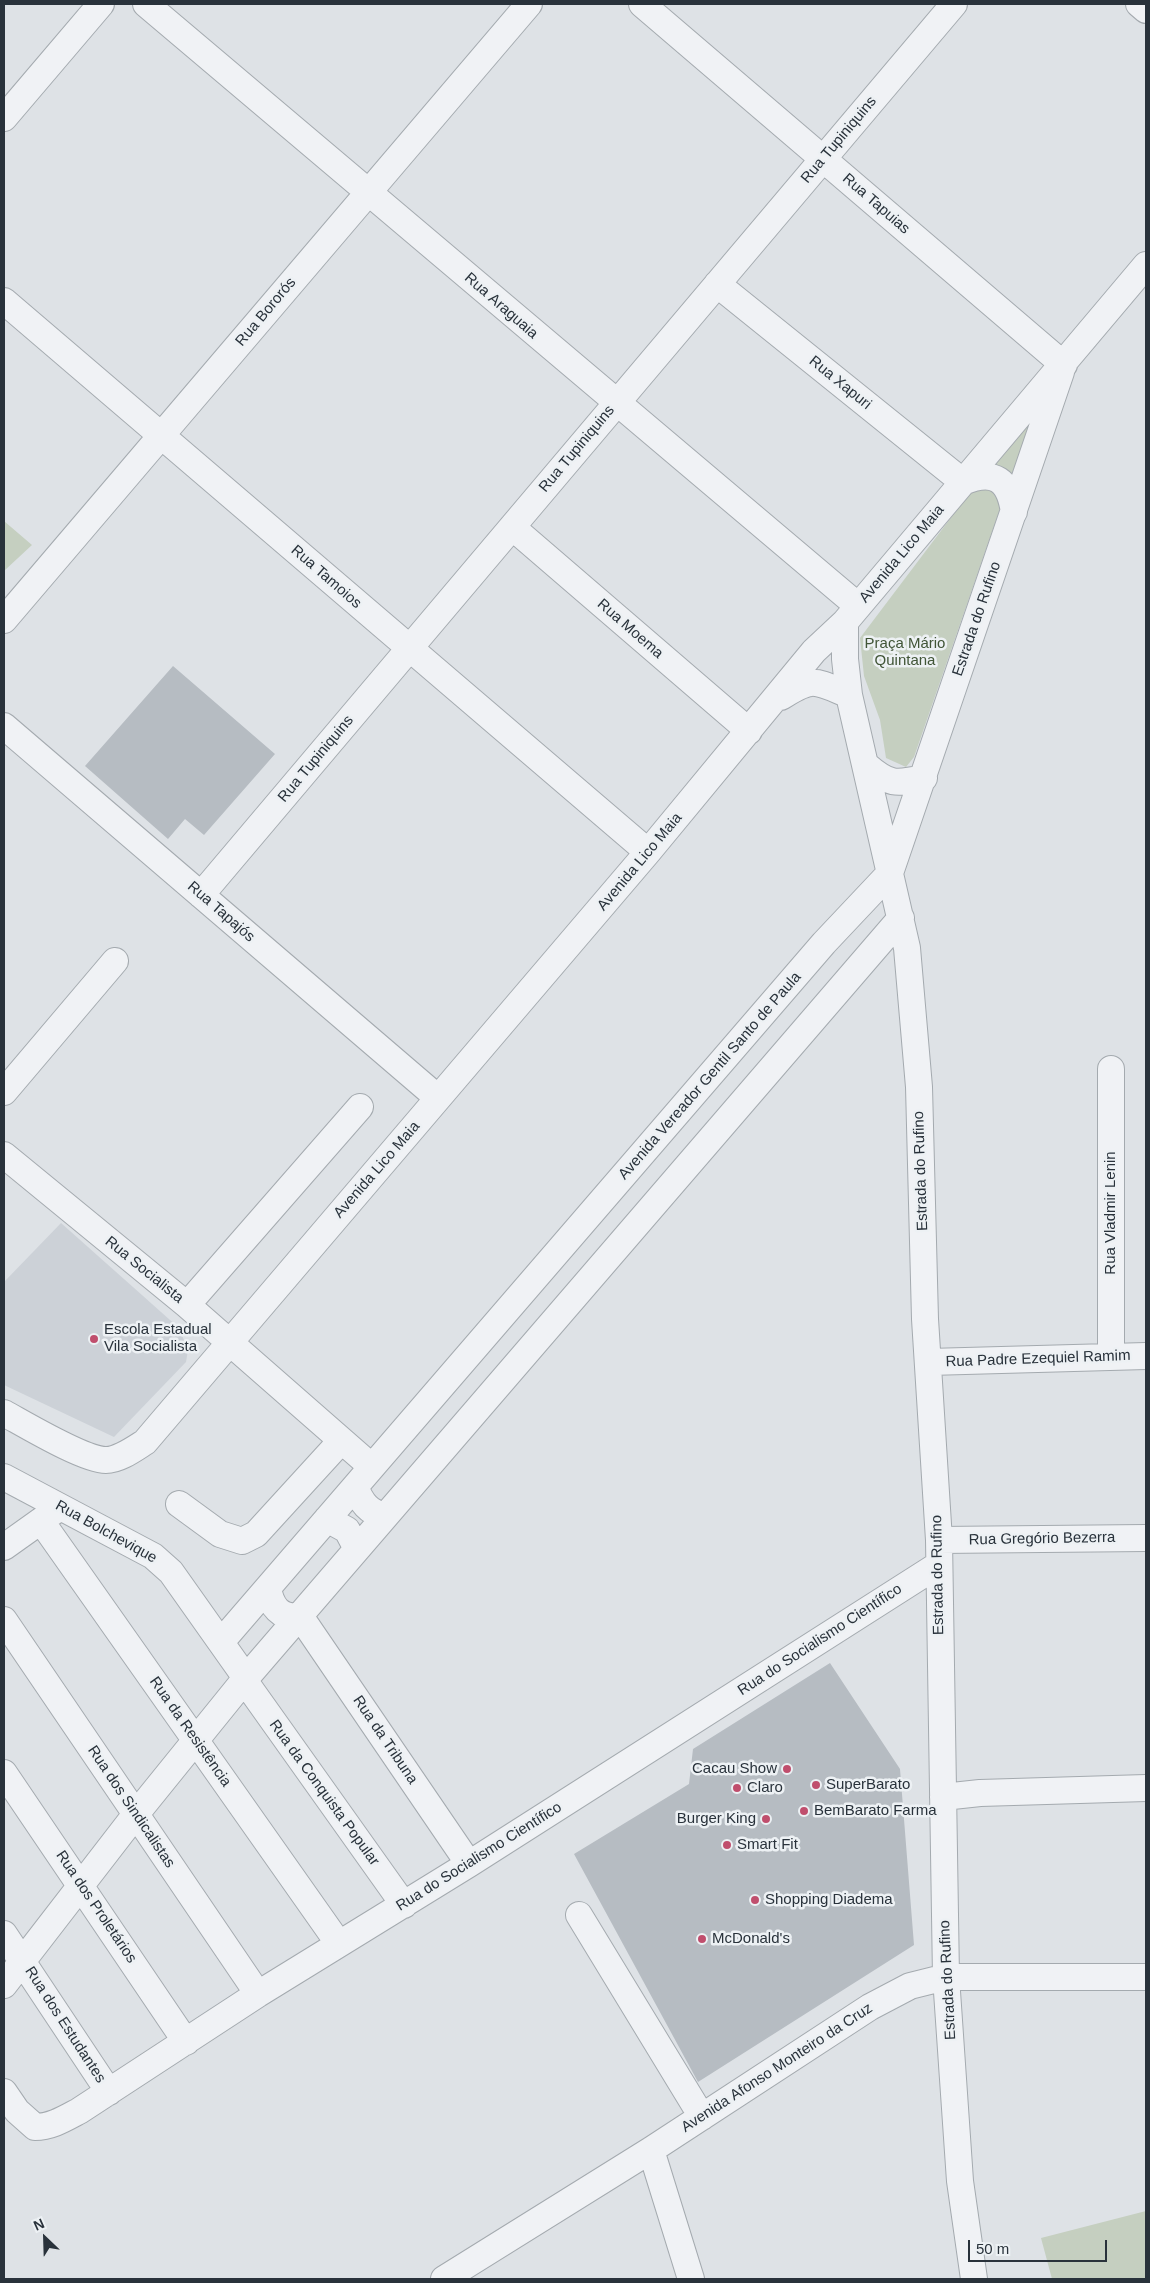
<!DOCTYPE html>
<html>
<head>
<meta charset="utf-8">
<style>
  body { margin:0 }
  #map { position:relative; width:1150px; height:2283px; overflow:hidden; background:#dee2e6; font-family:Helvetica,sans-serif }
  canvas { display:block }
  .frame { position:absolute; inset:0; border:5px solid #29323b; pointer-events:none }
  .north { position:absolute; left:20px; top:2213px; width:50px; height:50px; -webkit-text-stroke:4px #edf1f4; paint-order:stroke; rotate:336deg; font-size:14px; font-weight:700; line-height:20px; text-align:center; color:#29323b }
  .north::after { content:''; display:block; margin:auto; width:18px; height:22px; background:#29323b; clip-path:polygon(50% 0,100% 100%,50% 72%,0 100%) }
  .scale { position:absolute; left:968px; top:2240px; width:139px; height:22px; box-sizing:border-box; border:2px solid #29323b; border-top:0; padding-left:6px; font-size:15px; line-height:18px; white-space:nowrap; color:#29323b; -webkit-text-stroke:4px #edf1f4; paint-order:stroke }
</style>
</head>
<body>
<div id="map">
<canvas width="1150" height="2283"></canvas>
<div class="frame"></div>
<div class="north">N</div>
<div class="scale">50 m</div>
</div>
<script>
const ctx = document.querySelector('canvas').getContext('2d');
ctx.lineJoin = 'round';
function fill(path, color) { ctx.fillStyle = color; ctx.fill(path, 'evenodd'); }
function trace(path, color, width, dash) { ctx.strokeStyle = color; ctx.lineWidth = width; ctx.lineCap = dash ? 'butt' : 'round'; ctx.setLineDash(dash || []); ctx.stroke(path); }
function drawText(font, color, halo, rows, align = 'center') {
  ctx.font = font + ' Helvetica,sans-serif'; ctx.lineWidth = 5; ctx.setLineDash([]); ctx.textBaseline = 'middle'; ctx.strokeStyle = halo; ctx.fillStyle = color; for (const [text, x, y, turn = 0] of rows) {
    ctx.save(); ctx.translate(x, y); ctx.rotate((+turn || 0) * Math.PI / 180); ctx.textAlign = isNaN(turn) ? turn : align; if (halo) ctx.strokeText(text, 0, 0); ctx.fillText(text, 0, 0); ctx.restore();
  }
}
fill(new Path2D(`
  M 61,1223 L 179,1328 L 188,1350 L 186,1362 L 114,1437 L 4,1385 L 4,1282 Z`), '#ccd1d7');
fill(new Path2D(`
  M 1036,405 L 914,757 L 906,767 L 886,758 L 880,720 L 864,676 L 860,638 Z
  M 4,521 L 32,545 L 4,571 Z
  M 1146,2211 L 1146,2279 L 1052,2279 L 1041,2238 Z`), '#c5cfc0');
fill(new Path2D(`
  M 173,666 L 275,754 L 204,835 L 185,819 L 168,839 L 85,766 Z
  M 830,1663 L 900,1769 L 914,1945 L 698,2082 L 574,1854 L 689,1784 L 693,1749 Z`), '#b6bcc2');
const minor = new Path2D(`
  M 146,4 L 858,606
  M 642,4 L 1064,365
  M 1139,4 L 1146,10
  M 4,118 L 101,4
  M 717,284 L 963,482 C 995,469 1009,480 1014,512
  M 4,301 L 648,852
  M 512,527 L 749,731
  M 4,620 L 529,4
  M 845,622 L 845,659 L 849,695 L 907,948 L 919,1087 L 925,1319 L 939,1540 L 946,1977 L 960,2181 L 974,2279
  M 781,697 C 813,676 815,681 849,695
  M 4,726 L 438,1098
  M 866,765 C 889,785 895,784 924,778
  M 201,895 L 954,4
  M 1111,1069 L 1111,1357
  M 4,1092 L 115,961
  M 4,1155 L 187,1305 L 372,1467
  M 187,1305 L 360,1107
  M 929,1362 L 1146,1356
  M 4,1413 C 26,1425 84,1460 106,1460 C 119,1460 134,1449 145,1442 L 648,852 L 814,651 L 845,622 L 1146,265
  M 4,1477 L 153,1556 L 171,1572 L 246,1678
  M 355,1487 C 362,1503 368,1512 385,1516
  M 179,1504 L 220,1534 L 242,1541 L 256,1534 L 341,1441
  M 327,1519 L 347,1530 L 357,1549
  M 41,1521 L 339,1944
  M 939,1540 L 1146,1538
  M 4,1547 L 56,1510
  M 268,1588 C 271,1606 280,1619 300,1616 L 469,1864
  M 4,1620 L 258,1994
  M 221,1642 L 824,943 L 890,873 L 1061,372
  M 244,1680 L 404,1905
  M 4,1773 L 186,2042
  M 943,1797 L 980,1793 L 1146,1788
  M 579,1915 L 702,2117
  M 4,1934 L 109,2092
  M 4,1985 L 136,1814 L 246,1678 L 901,918
  M 4,2092 L 17,2111 L 35,2127 C 51,2127 64,2119 79,2111 L 258,1994 L 469,1864 L 938,1565
  M 651,2150 L 691,2279
  M 444,2279 L 651,2150 L 870,2007 L 910,1986 L 946,1977 L 1146,1977`);
trace(minor, '#a4aaaf', 28);
trace(minor, '#f0f2f5', 26);
for (const [x, y, r, color] of [
  [94,1339,5,"#c04e6d"],
  [787,1769,5,"#c04e6d"],
  [816,1785,5,"#c04e6d"],
  [737,1788,5,"#c04e6d"],
  [804,1811,5,"#c04e6d"],
  [766,1819,5,"#c04e6d"],
  [727,1845,5,"#c04e6d"],
  [755,1900,5,"#c04e6d"],
  [702,1939,5,"#c04e6d"]
]) { const dot = new Path2D(); dot.arc(x, y, r, 0, 2 * Math.PI); ctx.fillStyle = color; ctx.fill(dot); trace(dot, '#edf1f4', 2); }
drawText('15px', '#29323b', '#edf1f4', [
  ["Rua Tupiniquins",839,140,-50],
  ["Rua Tapuias",876,204,41],
  ["Rua Araguaia",501,306,41],
  ["Rua Bororós",266,312,-50],
  ["Rua Xapuri",840,383,39],
  ["Rua Tupiniquins",577,449,-50],
  ["Avenida Lico Maia",902,554,-50],
  ["Rua Tamoios",326,577,41],
  ["Estrada do Rufino",977,619,-71],
  ["Rua Moema",630,629,41],
  ["Rua Tupiniquins",316,759,-50],
  ["Avenida Lico Maia",640,862,-50],
  ["Rua Tapajós",221,912,41],
  ["Avenida Vereador Gentil Santo de Paula",710,1076,-49],
  ["Avenida Lico Maia",377,1170,-49],
  ["Estrada do Rufino",921,1171,-92],
  ["Rua Vladmir Lenin",1111,1213,-90],
  ["Rua Socialista",144,1270,39],
  ["Rua Padre Ezequiel Ramim",1038,1359,-2],
  ["Rua Bolchevique",106,1532,29],
  ["Rua Gregório Bezerra",1042,1539,-1],
  ["Estrada do Rufino",938,1575,-91],
  ["Rua do Socialismo Científico",820,1640,-33],
  ["Rua da Resistência",190,1732,55],
  ["Rua da Tribuna",385,1740,56],
  ["Rua da Conquista Popular",324,1793,54],
  ["Rua dos Sindicalistas",131,1807,56],
  ["Rua do Socialismo Científico",479,1857,-32],
  ["Rua dos Proletários",96,1907,56],
  ["Estrada do Rufino",948,1980,-93],
  ["Rua dos Estudantes",65,2025,57],
  ["Avenida Afonso Monteiro da Cruz",777,2068,-33]
]);
drawText('15px', '#415537', '#edf1f4', [
  ["Praça Mário",905,644],
  ["Quintana",905,661]
]);
drawText('15px', '#29323b', '#edf1f4', [
  ["Escola Estadual",104,1330],
  ["Vila Socialista",104,1347],
  ["Cacau Show",777,1769,"right"],
  ["SuperBarato",826,1785],
  ["Claro",747,1788],
  ["BemBarato Farma",814,1811],
  ["Burger King",756,1819,"right"],
  ["Smart Fit",737,1845],
  ["Shopping Diadema",765,1900],
  ["McDonald's",712,1939]
], 'left');
</script>
</body>
</html>
